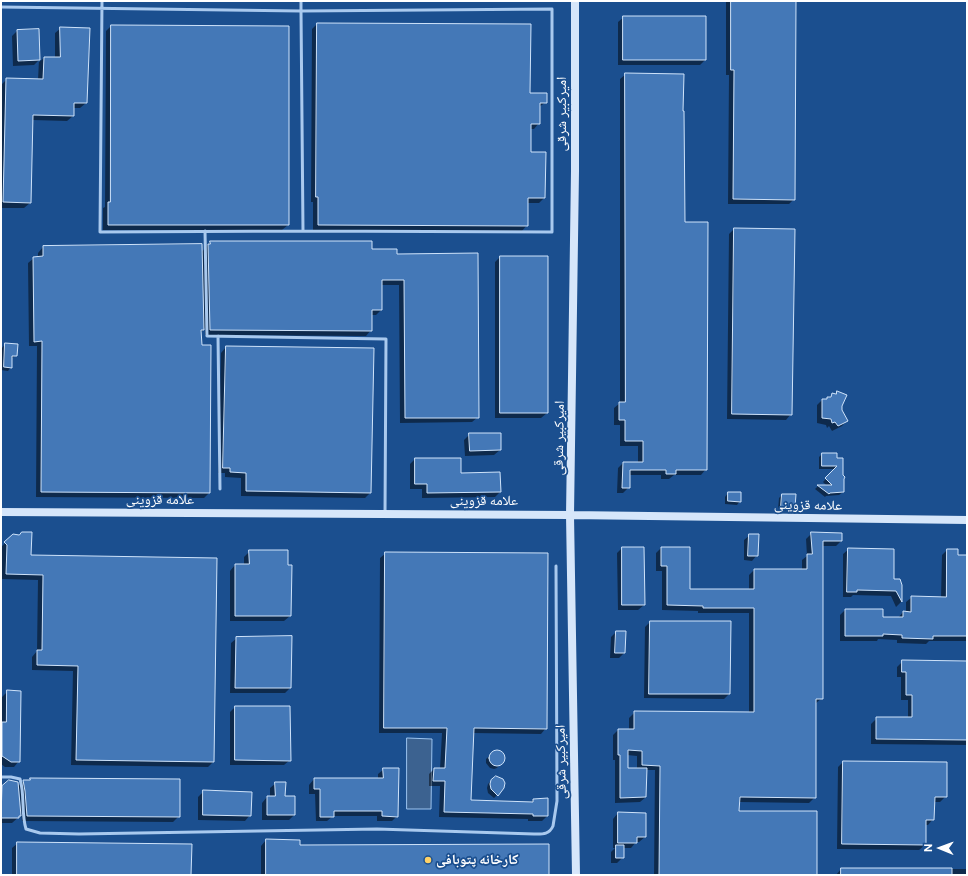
<!DOCTYPE html>
<html>
<head>
<meta charset="utf-8">
<style>
  body { margin:0 }
  #map { position:relative; width:968px; height:876px; overflow:hidden; background:#1b4f8f; font-family:"Public Sans",sans-serif }
  canvas { display:block }
  .frame { position:absolute; inset:0; border:2px solid #fff; pointer-events:none }
  .north { position:absolute; left:920px; top:828px; width:40px; height:40px; -webkit-text-stroke:3px #1b4f8f; paint-order:stroke; rotate:271deg; font-size:11px; font-weight:700; line-height:16px; text-align:center; color:#fff }
  .north::after { content:''; display:block; margin:auto; width:14px; height:18px; background:#fff; clip-path:polygon(50% 0,100% 100%,50% 72%,0 100%) }
</style>
</head>
<body>
<div id="map">
<canvas width="968" height="876"></canvas>
<div class="frame"></div>
<div class="north">N</div>
</div>
<script>
const ctx = document.querySelector('canvas').getContext('2d');
ctx.lineJoin = 'round';
function fill(path, color) { ctx.fillStyle = color; ctx.fill(path, 'evenodd'); }
function trace(path, color, width, dash) { ctx.strokeStyle = color; ctx.lineWidth = width; ctx.lineCap = dash ? 'butt' : 'round'; ctx.setLineDash(dash || []); ctx.stroke(path); }
function drawText(font, color, halo, rows, align = 'center') {
  ctx.font = font + ' "Public Sans","Noto Naskh Arabic",sans-serif'; ctx.lineWidth = 3.5; ctx.setLineDash([]); ctx.textBaseline = 'middle'; ctx.strokeStyle = halo; ctx.fillStyle = color; for (const [text, x, y, turn = 0] of rows) {
    ctx.save(); ctx.translate(x, y); ctx.rotate((+turn || 0) * Math.PI / 180); ctx.textAlign = isNaN(turn) ? turn : align; if (halo) ctx.strokeText(text, 0, 0); ctx.fillText(text, 0, 0); ctx.restore();
  }
}
const water = new Path2D(`
  M 407,738 L 432,739 L 431,809 L 407,809 Z`);
fill(water, '#3c6290');
trace(water, '#9cc4f0', 1);
fill(new Path2D(`
  M 106,1 L 286,1 L 284,2 L 106,2 Z
  M 726,1 L 795,1 L 794,199 L 789,204 L 728,204 L 729,75 L 726,75 Z
  M 624,17 L 705,17 L 705,60 L 700,65 L 618,65 L 618,22 Z
  M 317,24 L 529,94 L 546,102 L 539,107 L 539,123 L 534,129 L 530,129 L 530,153 L 544,198 L 539,203 L 527,203 L 527,225 L 522,231 L 313,230 L 313,202 L 311,202 L 312,29 Z
  M 111,26 L 288,225 L 282,230 L 103,230 L 103,208 L 105,207 L 106,31 Z
  M 61,28 L 86,103 L 80,108 L 73,108 L 73,116 L 67,121 L 32,120 L 30,203 L 24,208 L 1,208 L 2,84 L 7,79 L 38,80 L 39,60 L 34,65 L 13,66 L 12,36 L 17,31 L 38,30 L 39,62 L 44,58 L 55,58 L 55,33 Z
  M 626,74 L 684,223 L 706,469 L 701,475 L 674,475 L 669,479 L 661,479 L 661,475 L 629,475 L 629,487 L 623,493 L 617,493 L 618,468 L 623,463 L 638,463 L 638,446 L 620,446 L 620,425 L 614,425 L 614,408 L 620,403 L 620,79 Z
  M 734,229 L 791,414 L 786,420 L 727,419 L 729,234 Z
  M 210,242 L 371,250 L 396,255 L 478,417 L 472,422 L 400,423 L 399,285 L 381,285 L 381,310 L 376,315 L 371,315 L 371,330 L 366,336 L 205,335 L 205,328 L 200,333 L 209,493 L 204,498 L 36,497 L 37,346 L 29,346 L 28,263 L 34,258 L 38,258 L 38,253 L 43,247 L 201,253 Z
  M 500,257 L 547,413 L 541,418 L 495,418 L 495,262 Z
  M 5,344 L 17,345 L 16,355 L 11,359 L 11,367 L 8,371 L 1,370 L 2,348 Z
  M 226,347 L 370,493 L 365,498 L 241,496 L 241,478 L 225,477 L 225,473 L 218,473 L 221,353 Z
  M 838,392 L 841,410 L 847,420 L 842,426 L 832,431 L 829,426 L 827,428 L 826,425 L 817,423 L 817,405 L 822,400 L 825,400 Z
  M 470,434 L 500,434 L 500,450 L 494,455 L 465,456 L 464,440 Z
  M 822,454 L 836,459 L 843,492 L 839,495 L 826,496 L 825,497 L 815,489 L 818,486 L 827,486 L 823,482 L 835,469 L 819,469 L 819,457 Z
  M 415,459 L 500,492 L 495,497 L 422,498 L 422,489 L 410,489 L 410,464 Z
  M 728,493 L 740,501 L 737,505 L 725,504 L 725,497 Z
  M 782,495 L 794,507 L 791,511 L 778,510 L 779,498 Z
  M 812,533 L 841,541 L 836,546 L 822,546 L 822,698 L 815,704 L 815,797 L 809,803 L 739,802 L 738,812 L 816,875 L 654,875 L 655,770 L 646,770 L 646,797 L 640,802 L 615,803 L 615,760 L 613,760 L 613,735 L 618,730 L 629,730 L 629,718 L 635,712 L 749,713 L 749,613 L 698,613 L 698,611 L 662,610 L 662,571 L 656,571 L 656,553 L 661,548 L 689,590 L 749,590 L 749,575 L 754,570 L 802,570 L 802,560 L 807,556 L 806,539 ZM 627,755 L 637,756 L 637,769 L 627,769 Z
  M 14,535 L 30,556 L 213,762 L 208,767 L 71,765 L 73,671 L 32,670 L 32,657 L 37,651 L 38,580 L 1,579 L 2,551 L 1,547 Z
  M 750,535 L 757,555 L 752,561 L 744,560 L 744,540 Z
  M 622,548 L 644,605 L 638,610 L 618,610 L 617,553 Z
  M 849,549 L 901,585 L 901,602 L 896,607 L 891,596 L 853,595 L 851,597 L 843,597 L 843,554 Z
  M 947,550 L 957,556 L 967,556 L 967,641 L 929,641 L 926,644 L 897,643 L 897,640 L 878,639 L 877,641 L 840,641 L 840,615 L 845,610 L 882,618 L 898,618 L 903,612 L 906,612 L 906,602 L 912,597 L 941,598 L 942,555 Z
  M 250,551 L 287,566 L 291,566 L 290,616 L 284,621 L 230,621 L 230,571 L 235,565 L 244,565 L 244,557 Z
  M 386,553 L 546,728 L 541,734 L 473,733 L 470,801 L 530,803 L 533,800 L 547,816 L 542,821 L 528,821 L 528,819 L 439,817 L 440,786 L 429,786 L 429,774 L 434,769 L 440,769 L 442,733 L 379,733 L 380,558 Z
  M 650,622 L 729,694 L 724,699 L 644,698 L 645,627 Z
  M 616,632 L 624,653 L 619,658 L 610,658 L 611,637 Z
  M 237,638 L 290,688 L 285,693 L 230,693 L 231,643 Z
  M 903,661 L 967,662 L 967,745 L 871,744 L 871,724 L 877,718 L 908,718 L 908,700 L 901,700 L 901,677 L 897,677 L 897,667 Z
  M 8,691 L 19,761 L 14,767 L 5,767 L 1,764 L 2,697 Z
  M 235,707 L 290,760 L 284,765 L 230,765 L 230,712 Z
  M 494,752 L 500,752 L 503,755 L 503,760 L 497,768 L 494,769 L 490,768 L 486,763 L 486,759 Z
  M 843,762 L 946,796 L 940,802 L 933,802 L 933,819 L 928,825 L 925,825 L 925,845 L 919,850 L 837,849 L 838,767 Z
  M 384,769 L 397,816 L 392,821 L 377,821 L 377,816 L 333,816 L 327,821 L 316,821 L 315,794 L 309,794 L 309,785 L 314,779 L 378,779 L 378,774 Z
  M 492,780 L 497,795 L 494,798 L 488,793 L 487,788 L 488,784 Z
  M 9,781 L 21,815 L 12,823 L 1,823 L 1,788 Z
  M 24,781 L 179,816 L 173,822 L 22,821 L 20,797 L 19,787 L 17,787 Z
  M 276,783 L 294,815 L 289,820 L 262,820 L 262,803 L 267,797 L 270,797 L 270,788 Z
  M 204,791 L 250,815 L 245,821 L 198,820 L 198,797 Z
  M 618,813 L 645,837 L 639,842 L 636,842 L 631,848 L 623,848 L 623,857 L 617,863 L 611,863 L 611,852 L 615,848 L 613,848 L 613,819 Z
  M 266,840 L 299,846 L 548,875 L 261,875 L 261,846 Z
  M 18,843 L 190,875 L 12,875 L 12,848 Z
  M 841,869 L 967,869 L 967,875 L 836,875 Z
  M 616,874 L 624,874 L 624,875 L 615,875 Z`), '#0007');
const building = new Path2D(`
  M 731,1 L 796,1 L 795,200 L 733,199 L 734,70 L 731,70 Z
  M 623,16 L 706,16 L 706,60 L 623,60 Z
  M 317,23 L 531,24 L 530,93 L 547,93 L 547,103 L 540,103 L 540,124 L 531,124 L 531,152 L 546,152 L 545,198 L 528,198 L 528,226 L 318,225 L 318,197 L 316,197 Z
  M 111,25 L 289,26 L 289,225 L 108,225 L 108,202 L 110,202 Z
  M 60,27 L 90,28 L 87,103 L 74,103 L 74,116 L 33,115 L 31,203 L 3,202 L 6,78 L 43,79 L 44,57 L 60,57 Z
  M 39,29 L 40,60 L 18,61 L 17,30 Z
  M 625,73 L 684,74 L 683,111 L 684,111 L 685,222 L 708,222 L 707,470 L 676,470 L 676,474 L 666,474 L 666,470 L 630,470 L 630,488 L 622,488 L 623,462 L 643,462 L 643,441 L 625,441 L 625,420 L 619,420 L 619,402 L 625,402 Z
  M 734,228 L 795,229 L 792,415 L 732,414 Z
  M 210,241 L 372,241 L 372,249 L 397,249 L 397,254 L 478,253 L 479,418 L 405,418 L 404,280 L 382,280 L 382,310 L 372,310 L 372,331 L 210,330 L 208,244 L 210,244 Z
  M 202,244 L 204,330 L 201,330 L 202,345 L 211,345 L 210,493 L 41,492 L 42,341 L 34,342 L 33,257 L 43,256 L 43,246 Z
  M 500,256 L 548,256 L 548,413 L 500,413 Z
  M 5,343 L 18,344 L 17,356 L 12,356 L 12,368 L 4,367 Z
  M 226,346 L 374,348 L 371,493 L 246,491 L 246,473 L 230,472 L 230,468 L 223,468 Z
  M 837,391 L 847,395 L 842,406 L 842,410 L 848,421 L 838,426 L 835,422 L 832,423 L 831,419 L 822,418 L 822,399 L 827,399 L 827,397 L 831,397 L 832,393 L 836,394 Z
  M 469,433 L 501,433 L 501,450 L 470,451 Z
  M 822,453 L 837,453 L 837,458 L 843,458 L 843,475 L 845,477 L 844,479 L 844,492 L 830,493 L 829,494 L 817,485 L 832,485 L 825,478 L 837,466 L 822,466 Z
  M 415,458 L 461,458 L 461,473 L 500,472 L 501,492 L 427,493 L 427,484 L 415,484 Z
  M 728,492 L 741,492 L 741,502 L 728,501 Z
  M 782,494 L 796,494 L 795,508 L 781,507 Z
  M 22,532 L 32,532 L 31,555 L 217,558 L 214,762 L 76,760 L 78,666 L 37,665 L 37,650 L 42,650 L 43,575 L 6,574 L 7,545 L 4,542 L 13,534 L 19,535 Z
  M 811,532 L 842,533 L 842,541 L 823,541 L 823,699 L 816,699 L 816,798 L 740,797 L 739,811 L 817,811 L 817,875 L 659,875 L 660,766 L 642,765 L 642,751 L 628,750 L 628,768 L 647,768 L 646,797 L 620,798 L 620,755 L 618,755 L 618,729 L 634,729 L 634,711 L 754,712 L 754,608 L 703,608 L 703,606 L 667,605 L 667,566 L 661,566 L 661,547 L 690,547 L 690,589 L 754,589 L 754,569 L 807,569 L 807,554 L 812,554 Z
  M 749,534 L 759,534 L 758,556 L 748,556 Z
  M 622,547 L 644,547 L 645,605 L 622,605 Z
  M 848,548 L 894,549 L 894,579 L 900,579 L 902,585 L 902,602 L 896,591 L 857,590 L 857,592 L 847,592 Z
  M 947,549 L 958,549 L 958,555 L 967,555 L 967,636 L 933,636 L 933,639 L 902,638 L 902,635 L 883,634 L 883,636 L 845,636 L 845,609 L 883,609 L 883,617 L 903,617 L 903,611 L 911,612 L 911,596 L 946,597 Z
  M 249,550 L 288,550 L 288,565 L 292,565 L 291,616 L 235,616 L 235,564 L 249,564 Z
  M 385,552 L 548,553 L 547,729 L 474,728 L 471,800 L 533,802 L 533,799 L 548,798 L 548,816 L 533,816 L 533,814 L 444,812 L 445,781 L 433,781 L 434,768 L 445,768 L 447,728 L 384,728 Z
  M 650,621 L 731,621 L 730,694 L 649,694 Z
  M 616,631 L 626,631 L 625,653 L 615,653 Z
  M 292,636 L 291,688 L 235,688 L 236,637 Z
  M 902,660 L 967,661 L 967,740 L 876,739 L 876,717 L 912,717 L 912,695 L 906,695 L 906,672 L 902,672 Z
  M 7,690 L 21,691 L 20,762 L 11,762 L 2,756 L 2,722 L 6,722 Z
  M 235,706 L 290,706 L 291,761 L 235,760 Z
  M489 758a8 8 0 1 1 16 0a8 8 0 1 1-16 0Z
  M 843,761 L 947,762 L 947,797 L 935,797 L 934,820 L 926,820 L 926,845 L 842,844 Z
  M 383,768 L 399,768 L 398,817 L 382,816 L 382,811 L 334,811 L 334,817 L 320,817 L 320,789 L 314,789 L 314,778 L 383,778 Z
  M 496,776 L 503,779 L 505,783 L 504,788 L 498,796 L 491,789 L 490,784 L 491,780 Z
  M 30,778 L 180,779 L 180,817 L 27,816 L 25,791 L 23,780 L 30,780 Z
  M 9,780 L 18,782 L 21,816 L 19,816 L 19,818 L 1,818 L 2,786 Z
  M 275,782 L 286,782 L 285,796 L 295,796 L 295,815 L 267,815 L 267,796 L 275,796 Z
  M 203,790 L 252,792 L 251,816 L 203,815 Z
  M 618,812 L 646,813 L 646,837 L 637,837 L 637,843 L 618,843 Z
  M 266,839 L 300,840 L 300,845 L 549,844 L 549,875 L 266,875 Z
  M 17,842 L 192,844 L 191,875 L 17,875 Z
  M 616,845 L 624,845 L 624,858 L 616,858 Z
  M 841,868 L 952,868 L 952,875 L 841,875 Z`);
fill(building, '#4478b7');
trace(building, '#cfe3fa', 1);
trace(new Path2D(`
  M 102,1 L 100,232 L 303,231
  M 1,7 L 301,11 L 552,9 L 552,232 L 303,231 L 301,11 L 301,1
  M 205,231 L 207,336 L 386,339 L 385,514
  M 218,336 L 220,489
  M 1,777 L 11,777 L 20,779 C 25,795 21,813 26,829 L 40,833 L 79,834 L 377,829 L 534,834 C 542,834 549,835 553,826 L 557,801 L 556,566`), '#a9c9ee', 3);
trace(new Path2D(`
  M 575,1 L 575,171 L 570,515 L 576,875
  M 1,512 L 570,515 L 967,520`), '#d6e6fa', 8);
for (const [x, y, r, color] of [
  [428,860,4,"#ffd166"]
]) { const dot = new Path2D(); dot.arc(x, y, r, 0, 2 * Math.PI); ctx.fillStyle = color; ctx.fill(dot); trace(dot, '#1b4f8f', 1.5); }
drawText('14px', '#fff', '#1b4f8f', [
  ["امیرکبیر شرقی",562,114,-90],
  ["امیرکبیر شرقی",559,438,-89],
  ["علامه قزوینی",160,500],
  ["علامه قزوینی",484,501],
  ["علامه قزوینی",808,505,1],
  ["امیرکبیر شرقی",561,762,-91]
]);
drawText('bold 14px', '#fff', '#1b4f8f', [
  ["کارخانه پتوبافی",436,860]
], 'left');
</script>
</body>
</html>
